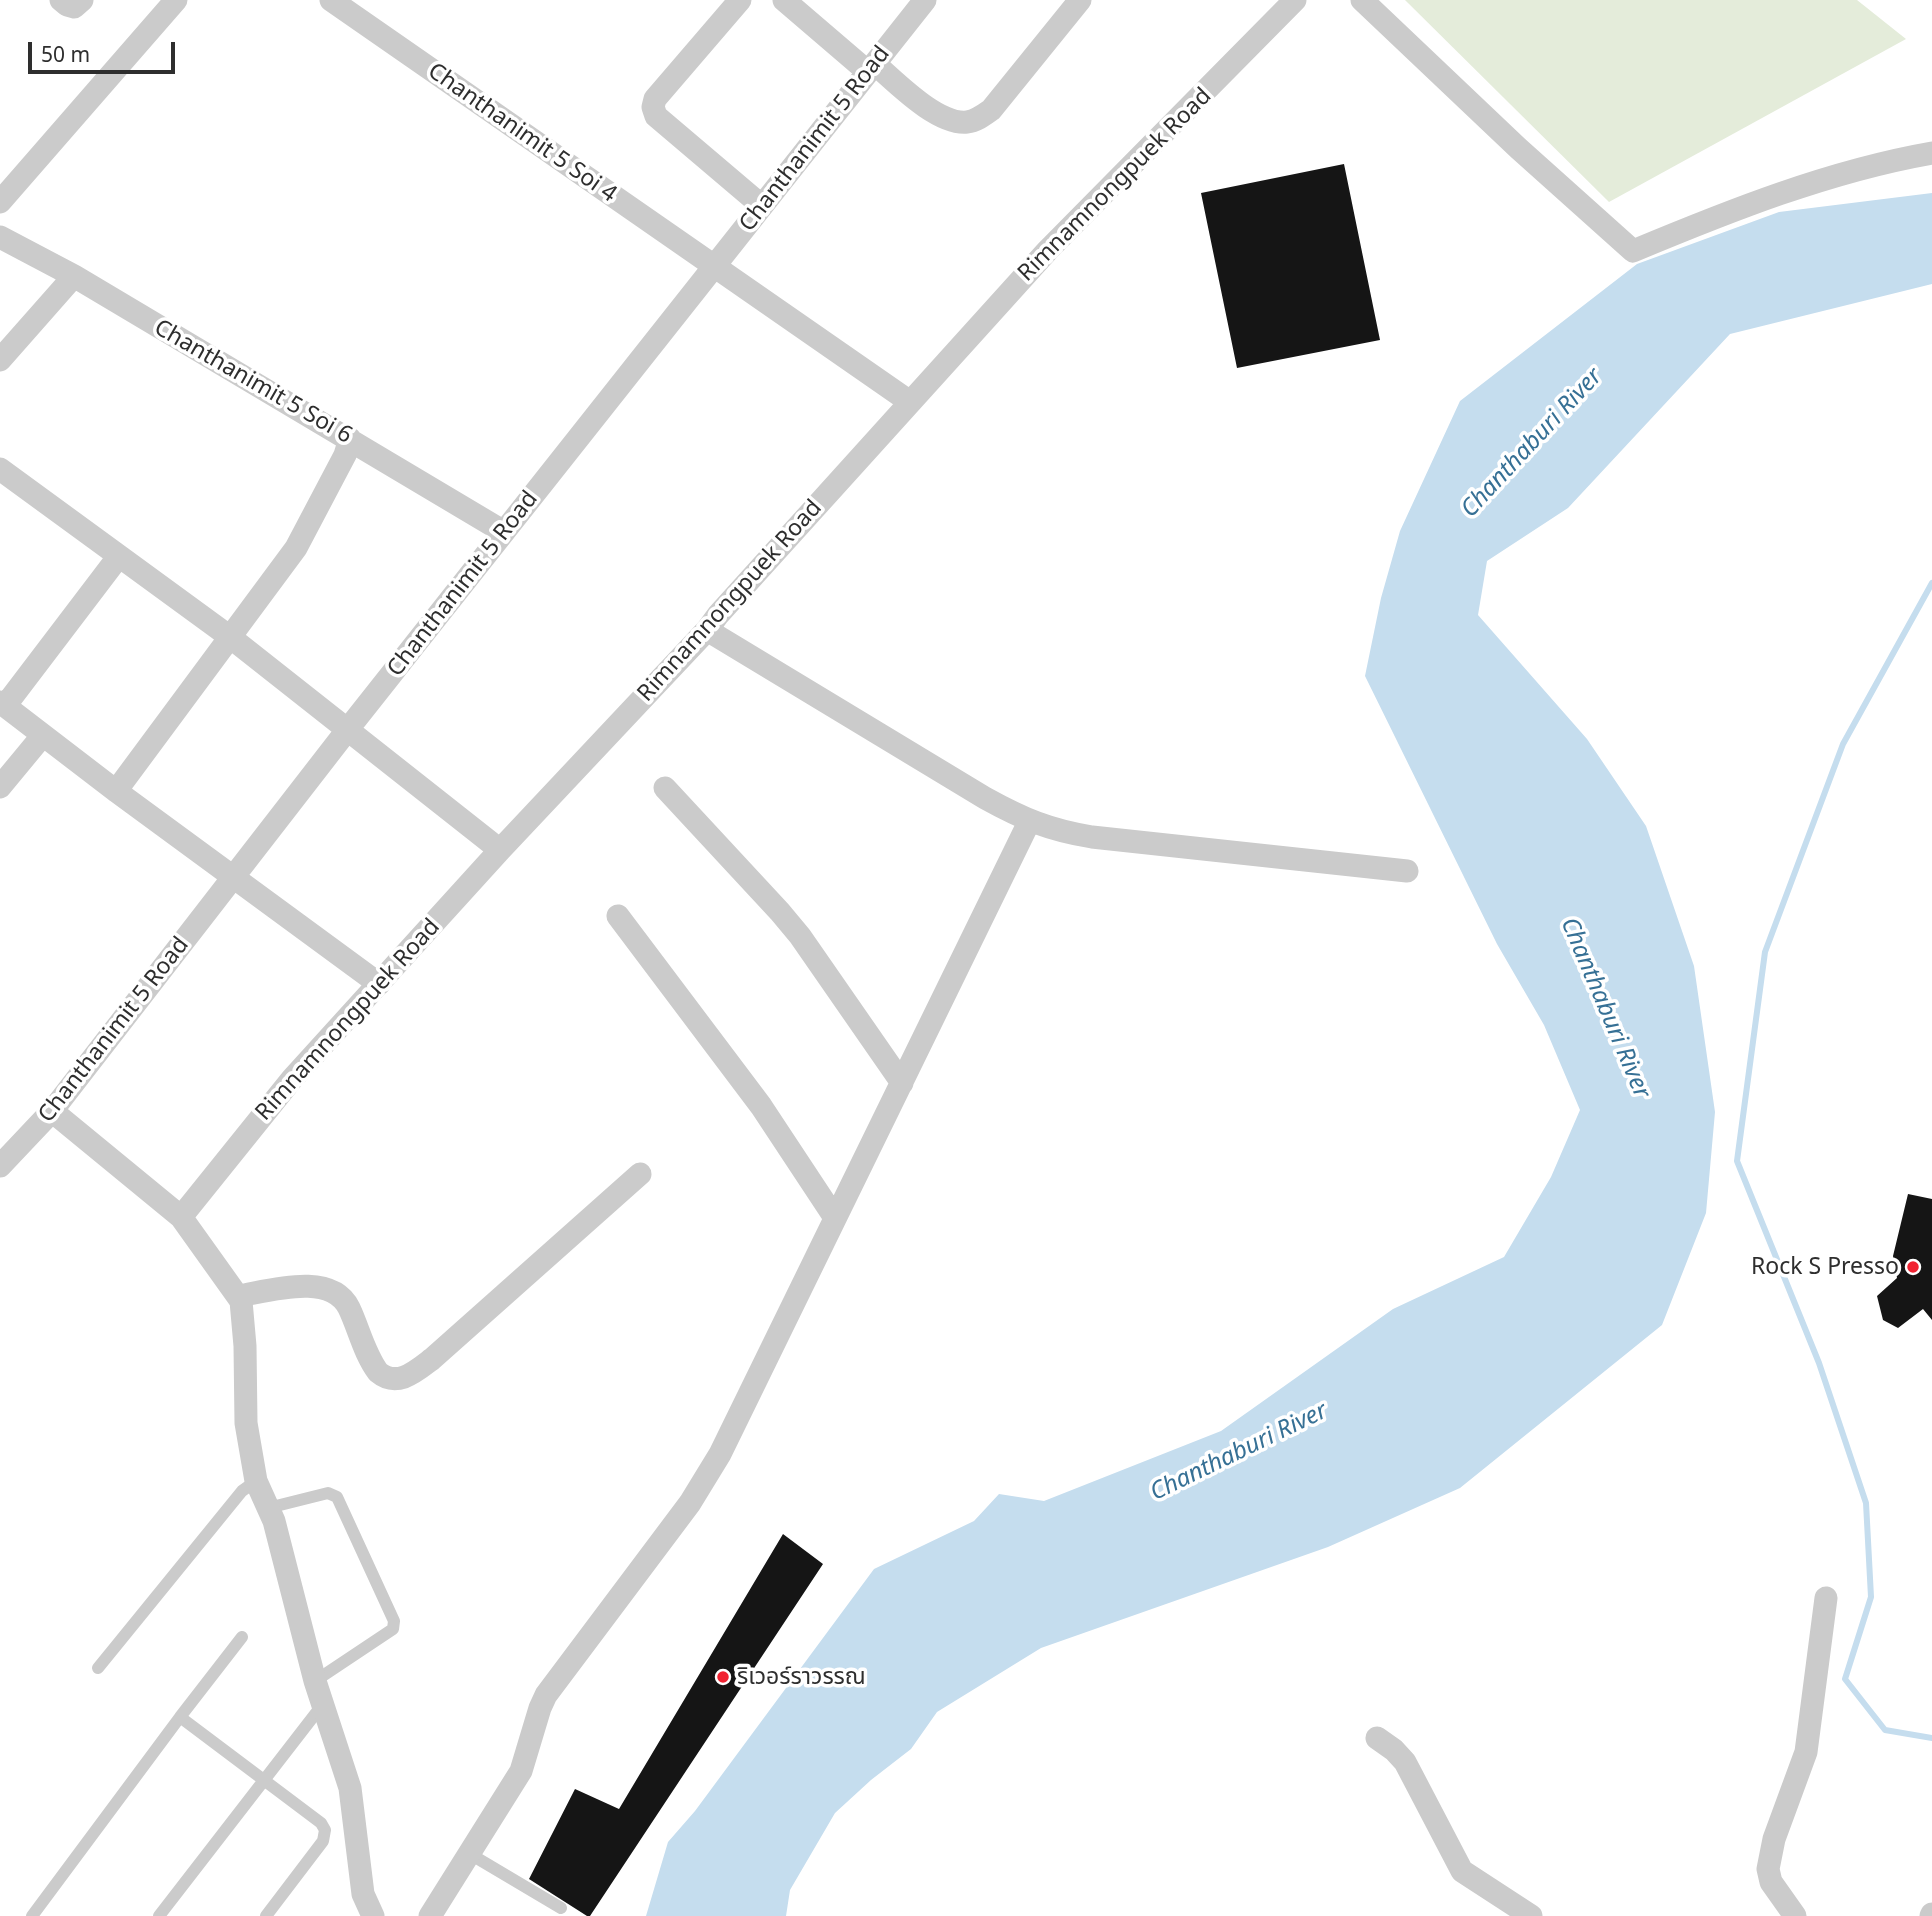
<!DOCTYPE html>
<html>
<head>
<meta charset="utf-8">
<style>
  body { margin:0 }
  #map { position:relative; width:1932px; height:1916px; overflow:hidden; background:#fff; font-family:"Noto Sans",sans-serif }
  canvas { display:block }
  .scale { position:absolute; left:28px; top:42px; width:147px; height:32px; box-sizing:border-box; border:4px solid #2e2e2e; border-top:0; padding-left:9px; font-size:21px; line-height:24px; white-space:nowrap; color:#2e2e2e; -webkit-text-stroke:5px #fff; paint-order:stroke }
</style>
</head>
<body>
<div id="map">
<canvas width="1932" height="1916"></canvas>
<div class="scale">50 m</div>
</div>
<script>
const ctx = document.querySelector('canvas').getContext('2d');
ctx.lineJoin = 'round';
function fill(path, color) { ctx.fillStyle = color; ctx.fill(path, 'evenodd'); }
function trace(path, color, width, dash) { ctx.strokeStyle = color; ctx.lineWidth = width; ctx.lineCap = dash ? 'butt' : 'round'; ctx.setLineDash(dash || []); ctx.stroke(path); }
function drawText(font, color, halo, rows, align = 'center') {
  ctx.font = font + ' "Noto Sans","Noto Sans Thai",sans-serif'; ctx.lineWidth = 7; ctx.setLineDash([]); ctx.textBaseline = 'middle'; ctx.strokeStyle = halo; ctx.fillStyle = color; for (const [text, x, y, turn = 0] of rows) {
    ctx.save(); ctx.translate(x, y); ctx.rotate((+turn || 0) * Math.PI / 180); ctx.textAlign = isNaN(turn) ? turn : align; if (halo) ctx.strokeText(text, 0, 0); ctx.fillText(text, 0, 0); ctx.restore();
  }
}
fill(new Path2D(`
  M 1405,0 L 1857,0 L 1906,39 L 1609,202 Z`), '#e4ecda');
fill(new Path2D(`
  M 1932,193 L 1932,284 L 1730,334 L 1568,508 L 1487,561 L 1478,615 L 1587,739 L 1646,826 L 1694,966 L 1715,1112 L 1706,1213 L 1662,1325 L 1460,1488 L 1328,1547 L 1041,1648 L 937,1712 L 911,1749 L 871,1780 L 835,1813 L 790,1890 L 786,1916 L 646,1916 L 668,1842 L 695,1811 L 874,1569 L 974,1521 L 999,1494 L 1044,1501 L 1221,1431 L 1393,1309 L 1504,1257 L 1551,1177 L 1580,1110 L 1544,1025 L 1497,944 L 1365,676 L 1381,598 L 1400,531 L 1460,401 L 1637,264 L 1779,212 Z`), '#c5ddee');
trace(new Path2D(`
  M 1932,583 L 1843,744 L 1765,952 L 1737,1161 L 1819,1363 L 1866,1503 L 1871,1597 L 1845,1679 L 1885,1730 L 1932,1738`), '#c5ddee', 6);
fill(new Path2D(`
  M 1344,164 L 1380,340 L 1237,368 L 1201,193 Z
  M 1908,1194 L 1932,1199 L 1932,1320 L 1923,1309 L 1898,1328 L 1883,1320 L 1877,1296 L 1897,1278 L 1893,1256 Z
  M 783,1534 L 823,1564 L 590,1916 L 587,1916 L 529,1879 L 575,1789 L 619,1809 Z`), '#151515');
trace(new Path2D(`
  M 268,1508 L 328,1493 L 337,1497 L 394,1621 L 393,1629 L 315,1681
  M 98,1668 L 242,1491 L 256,1481
  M 180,1717 L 242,1637
  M 470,1854 L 561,1908
  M 32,1916 L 180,1717 L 321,1823 L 325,1830 L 323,1841 L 266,1916
  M 159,1916 L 323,1704`), '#cbcbcb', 12);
trace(new Path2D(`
  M 61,0 L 67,5 L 74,7 L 82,0
  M 331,0 L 910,402
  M 740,0 L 655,99 L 653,107 L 656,116 L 762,206
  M 784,0 L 868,72
  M 1362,0 L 1518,148 L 1633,251 C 1729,211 1829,171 1932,153
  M 875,64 C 896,82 937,125 967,122 C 976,121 984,115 991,110 L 1080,0
  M 0,202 L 176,0
  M 0,237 L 74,276 L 504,532
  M 0,360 L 74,276
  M 0,469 L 230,637 L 500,850
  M 707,630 L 985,798 C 1023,819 1049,830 1092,837 L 1407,871
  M 0,702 L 116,791 L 379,984
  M 5,706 L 119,556
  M 0,787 L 43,735
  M 665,788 L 780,912 L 800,936 L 902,1083
  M 116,791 L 296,548 L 345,455 L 350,439
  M 618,916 L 761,1106 L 835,1218
  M 52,1111 L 181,1217 L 241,1301 L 245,1346 L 246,1423 L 256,1481 L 274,1521 L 315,1681 L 350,1788 L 363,1894 L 373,1916
  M 0,1166 L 52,1111 L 348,729 L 925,0
  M 181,1217 L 292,1079 L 500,850 L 707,630 L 718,615 L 1048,250 L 1295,0
  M 238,1296 C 269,1291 331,1271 349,1308 C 359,1329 364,1353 378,1372 C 397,1388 415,1372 432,1359 L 640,1174
  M 1377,1738 L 1394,1750 L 1405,1762 L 1462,1871 L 1531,1916
  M 430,1916 L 521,1771 L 540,1708 L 546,1695 L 690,1503 L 720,1454 L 1029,822
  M 1795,1916 L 1771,1882 L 1768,1869 L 1774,1839 L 1806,1752 L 1826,1598
  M 1931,1916 L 1932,1914`), '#cbcbcb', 23);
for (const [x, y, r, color] of [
  [1913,1267,7,"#f12332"],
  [723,1677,7,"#f12332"]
]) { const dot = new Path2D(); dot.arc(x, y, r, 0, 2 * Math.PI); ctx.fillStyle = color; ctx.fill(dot); trace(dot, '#fff', 2.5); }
drawText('23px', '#2e2e2e', '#fff', [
  ["Chanthanimit 5 Soi 4",522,133,35],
  ["Chanthanimit 5 Road",815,139,-52],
  ["Rimnamnongpuek Road",1115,185,-45],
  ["Chanthanimit 5 Soi 6",253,382,30],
  ["Chanthanimit 5 Road",463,584,-52],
  ["Rimnamnongpuek Road",730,601,-48],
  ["Rimnamnongpuek Road",348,1020,-48],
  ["Chanthanimit 5 Road",114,1030,-52]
]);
drawText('23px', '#2e2e2e', '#fff', [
  ["Rock S Presso",1899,1267],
  ["ริเวอร์ราวรรณ",737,1677,"left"]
], 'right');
drawText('italic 24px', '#367095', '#fff', [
  ["Chanthaburi River",1532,443,-47],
  ["Chanthaburi River",1605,1008,67],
  ["Chanthaburi River",1239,1452,-26]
]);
</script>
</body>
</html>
